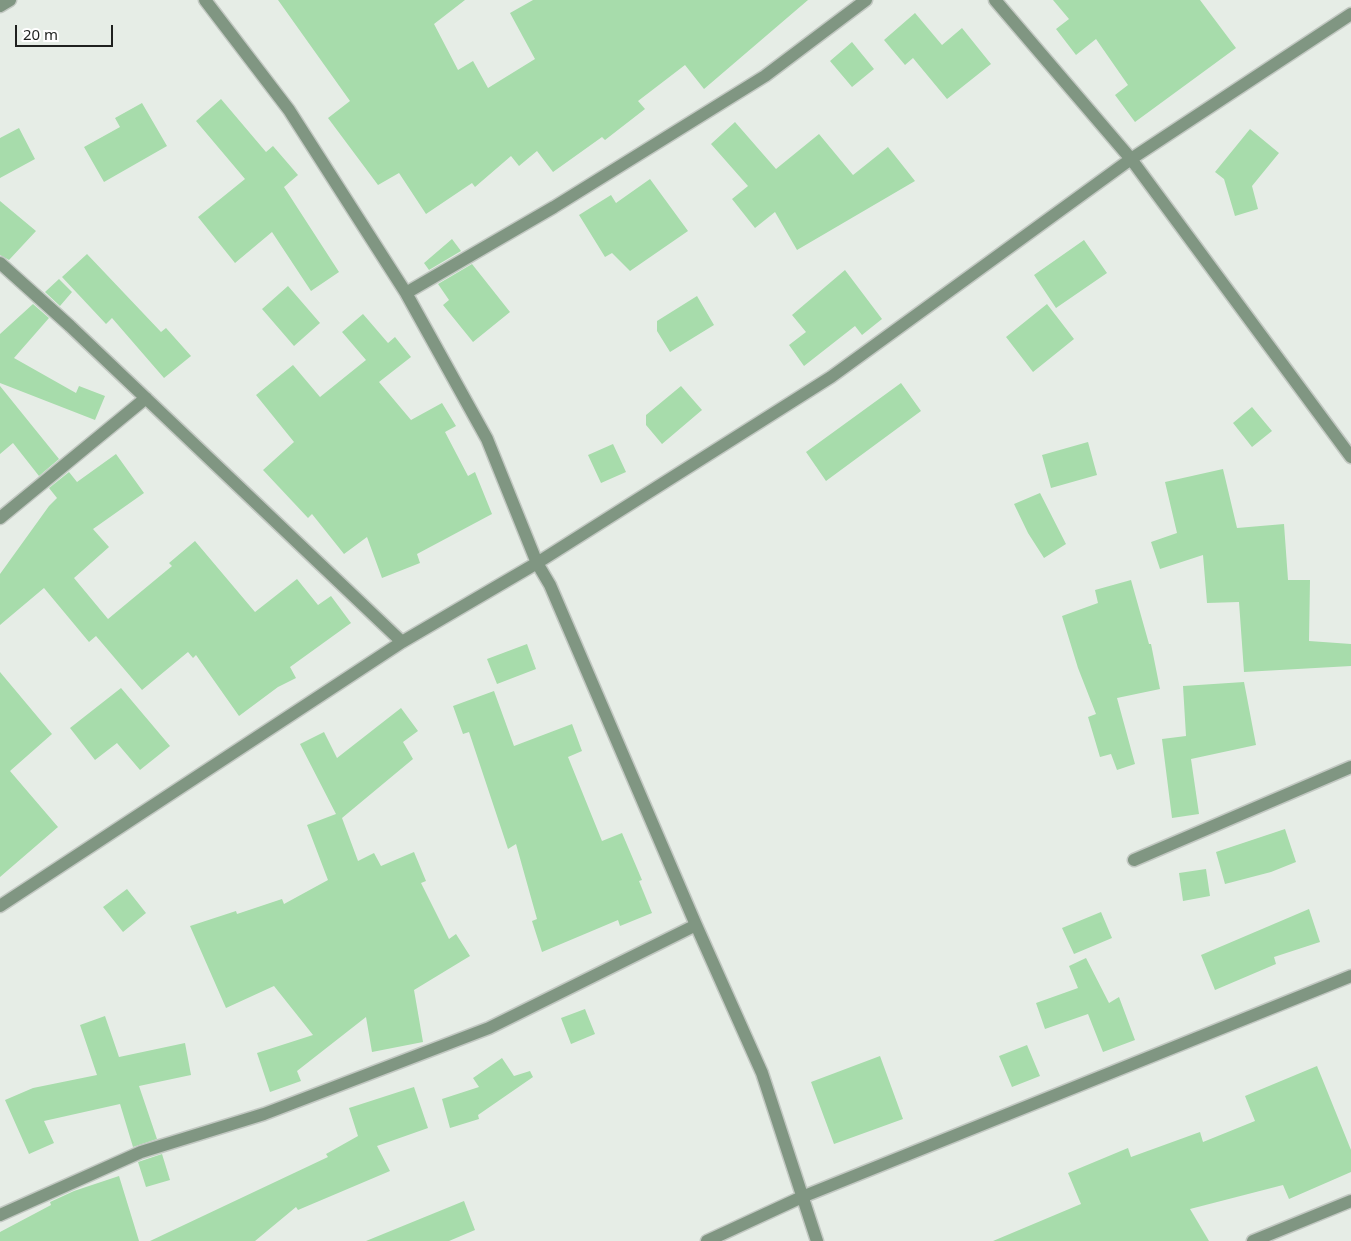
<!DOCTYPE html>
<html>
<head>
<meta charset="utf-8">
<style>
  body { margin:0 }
  #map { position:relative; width:1351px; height:1241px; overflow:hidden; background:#e6ede6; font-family:"Noto Sans",sans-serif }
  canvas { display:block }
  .scale { position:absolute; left:15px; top:25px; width:98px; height:22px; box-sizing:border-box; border:2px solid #1f211f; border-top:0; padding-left:6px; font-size:15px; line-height:18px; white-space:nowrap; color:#1f211f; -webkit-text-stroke:4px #fff; paint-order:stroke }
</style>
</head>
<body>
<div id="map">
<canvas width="1351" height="1241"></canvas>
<div class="scale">20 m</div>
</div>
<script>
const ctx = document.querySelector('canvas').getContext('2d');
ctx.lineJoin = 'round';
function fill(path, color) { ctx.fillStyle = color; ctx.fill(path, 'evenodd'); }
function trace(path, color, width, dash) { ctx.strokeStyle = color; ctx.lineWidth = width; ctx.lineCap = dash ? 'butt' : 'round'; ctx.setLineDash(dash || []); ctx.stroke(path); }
fill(new Path2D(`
  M 278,0 L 465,0 L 434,24 L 458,70 L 473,61 L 488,88 L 535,59 L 510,13 L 533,0 L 808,0 L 704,89 L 685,65 L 638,101 L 645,109 L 605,140 L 602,137 L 553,172 L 537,151 L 519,166 L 511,156 L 475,187 L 472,183 L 426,214 L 399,173 L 378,185 L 328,118 L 350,101 Z
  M 1053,0 L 1200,0 L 1236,48 L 1135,122 L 1115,95 L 1128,85 L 1096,39 L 1076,55 L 1056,29 L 1069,19 Z
  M 915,13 L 942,45 L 962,28 L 991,64 L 947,99 L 913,58 L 905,65 L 884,40 Z
  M 852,42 L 874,69 L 852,87 L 830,61 Z
  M 221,99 L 266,152 L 273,146 L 298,175 L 284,187 L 339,272 L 311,291 L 272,232 L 235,263 L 198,217 L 245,179 L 196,121 Z
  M 142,103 L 167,146 L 104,182 L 84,147 L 120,127 L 115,118 Z
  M 735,122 L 776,169 L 819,134 L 853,175 L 888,147 L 915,181 L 797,250 L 775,212 L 755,228 L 732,199 L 748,186 L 711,144 Z
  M 19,128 L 35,159 L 0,178 L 0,138 Z
  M 1250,129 L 1279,153 L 1252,186 L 1258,209 L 1235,216 L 1224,179 L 1215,172 Z
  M 650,179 L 688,231 L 630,271 L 612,253 L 605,257 L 579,215 L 611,195 L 616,203 Z
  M 0,201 L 36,231 L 9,260 L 0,255 Z
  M 452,239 L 461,251 L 429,270 L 424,263 Z
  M 1084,240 L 1107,273 L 1056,308 L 1034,275 Z
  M 87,254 L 161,332 L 166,328 L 191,356 L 164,378 L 112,318 L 106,324 L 62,277 Z
  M 472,264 L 510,312 L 473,342 L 443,305 L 449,300 L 438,284 Z
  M 845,270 L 882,319 L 862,335 L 855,326 L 804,366 L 789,345 L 806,332 L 792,315 Z
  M 59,279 L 72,292 L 60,306 L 45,292 Z
  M 288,286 L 320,323 L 294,346 L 262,309 Z
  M 697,296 L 714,325 L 670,352 L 657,331 L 657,321 Z
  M 33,304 L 49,318 L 14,358 L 76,393 L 79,386 L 105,396 L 95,420 L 0,383 L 0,334 Z
  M 1047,304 L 1074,339 L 1033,372 L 1006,337 Z
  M 363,314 L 388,343 L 395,337 L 411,357 L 379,382 L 411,420 L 442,403 L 456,426 L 445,432 L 468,476 L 475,472 L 492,514 L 417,554 L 420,563 L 382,578 L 367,537 L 344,554 L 312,514 L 308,518 L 263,470 L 294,442 L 256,395 L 293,365 L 320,397 L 366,360 L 342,332 Z
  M 901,383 L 921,411 L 826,481 L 806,452 Z
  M 0,386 L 59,459 L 39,476 L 13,443 L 0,454 Z
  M 681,386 L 702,410 L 662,444 L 646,425 L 646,415 Z
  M 1252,407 L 1272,431 L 1252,447 L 1233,423 Z
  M 1088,442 L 1097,475 L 1051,488 L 1042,455 Z
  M 613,444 L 626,472 L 601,483 L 588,455 Z
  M 116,454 L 144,493 L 93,529 L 109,547 L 74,578 L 108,619 L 172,566 L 169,563 L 195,541 L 255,612 L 297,579 L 318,605 L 331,596 L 351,623 L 290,667 L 296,678 L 278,687 L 239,716 L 196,655 L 193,658 L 188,652 L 142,690 L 96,636 L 89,642 L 44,588 L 0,625 L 0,574 L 49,506 L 57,498 L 49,488 L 69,472 L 77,482 Z
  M 1223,469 L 1237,528 L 1284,524 L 1288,580 L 1310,580 L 1309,641 L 1351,644 L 1351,666 L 1244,672 L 1239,602 L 1207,603 L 1203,555 L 1160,569 L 1151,542 L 1177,533 L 1165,482 Z
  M 1040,493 L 1066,544 L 1044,558 L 1028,533 L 1014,504 Z
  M 1131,580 L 1149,644 L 1151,644 L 1160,689 L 1117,698 L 1135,764 L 1117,770 L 1111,754 L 1100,757 L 1088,717 L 1096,714 L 1078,668 L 1062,616 L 1098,603 L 1095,590 Z
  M 527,644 L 536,669 L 497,684 L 487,659 Z
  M 0,672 L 52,734 L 10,771 L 58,827 L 0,877 Z
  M 1244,682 L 1256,745 L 1191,759 L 1199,814 L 1172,818 L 1162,739 L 1186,736 L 1183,686 Z
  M 121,688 L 170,746 L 140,770 L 117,743 L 95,760 L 70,728 Z
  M 494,691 L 514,746 L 572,724 L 582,751 L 568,757 L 602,841 L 622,833 L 642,880 L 639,881 L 652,913 L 620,926 L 618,920 L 542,952 L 532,921 L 537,919 L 516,844 L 508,849 L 469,732 L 463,734 L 453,706 Z
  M 401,708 L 418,731 L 403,742 L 413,759 L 342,818 L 358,861 L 374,853 L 381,866 L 414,852 L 426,881 L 421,883 L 449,939 L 456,934 L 470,956 L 414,990 L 423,1042 L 372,1052 L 366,1017 L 297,1071 L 301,1081 L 270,1092 L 257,1053 L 313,1035 L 274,986 L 226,1008 L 190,926 L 236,911 L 237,914 L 282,899 L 284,904 L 328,880 L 307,825 L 336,814 L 300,744 L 324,732 L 337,758 Z
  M 1285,829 L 1296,862 L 1271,872 L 1225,884 L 1216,852 Z
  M 1206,869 L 1210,896 L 1183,901 L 1179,873 Z
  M 127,889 L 146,913 L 123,932 L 103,907 Z
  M 1309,909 L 1320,942 L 1274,957 L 1276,964 L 1215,990 L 1201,955 Z
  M 1101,912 L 1112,938 L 1074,954 L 1062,928 Z
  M 1086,958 L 1109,1003 L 1119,997 L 1135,1040 L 1103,1052 L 1088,1014 L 1045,1029 L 1036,1003 L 1078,988 L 1069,966 Z
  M 585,1009 L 595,1034 L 571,1044 L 561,1018 Z
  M 105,1016 L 119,1057 L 185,1043 L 191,1075 L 139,1086 L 157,1139 L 133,1147 L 120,1104 L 44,1121 L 54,1143 L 29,1154 L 5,1100 L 33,1088 L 97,1075 L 80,1025 Z
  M 1027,1045 L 1040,1076 L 1012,1087 L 999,1056 Z
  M 880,1056 L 903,1119 L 834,1144 L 811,1082 Z
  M 502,1058 L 514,1076 L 530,1071 L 533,1077 L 478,1115 L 479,1119 L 450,1128 L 442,1099 L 479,1087 L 473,1078 Z
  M 1317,1066 L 1351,1150 L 1351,1172 L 1289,1199 L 1283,1185 L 1190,1209 L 1209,1241 L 993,1241 L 1081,1204 L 1068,1173 L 1128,1148 L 1131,1157 L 1200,1132 L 1203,1142 L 1255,1121 L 1245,1096 Z
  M 414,1087 L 428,1128 L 377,1146 L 390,1171 L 298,1210 L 296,1207 L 255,1241 L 150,1241 L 328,1157 L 326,1154 L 358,1136 L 349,1108 Z
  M 162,1154 L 170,1180 L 146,1187 L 138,1162 Z
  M 119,1176 L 139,1241 L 0,1241 L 0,1232 L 51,1205 L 50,1202 L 74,1191 Z
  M 464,1201 L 475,1230 L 449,1241 L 366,1241 Z`), '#a7dcab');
const street = new Path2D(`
  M 205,0 L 289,110 L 406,293 L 487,439 L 537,563 L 550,585 L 696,925 L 762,1073 L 817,1241
  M 995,0 L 1131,159 L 1351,457
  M 0,6 L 10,0
  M 0,263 L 70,326 L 402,642
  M 406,293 L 554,207 L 765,76 L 866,0
  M 0,518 L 146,398
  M 1134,860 L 1351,767
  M 0,906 L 402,642 L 537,563 L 831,377 L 1131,159 L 1351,14
  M 0,1215 L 141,1152 L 264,1114 L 489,1028 L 696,925
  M 707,1241 L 802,1197 L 1351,976
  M 1253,1241 L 1351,1201`);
trace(street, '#c2c8c2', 15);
trace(street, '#809682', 12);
</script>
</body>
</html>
